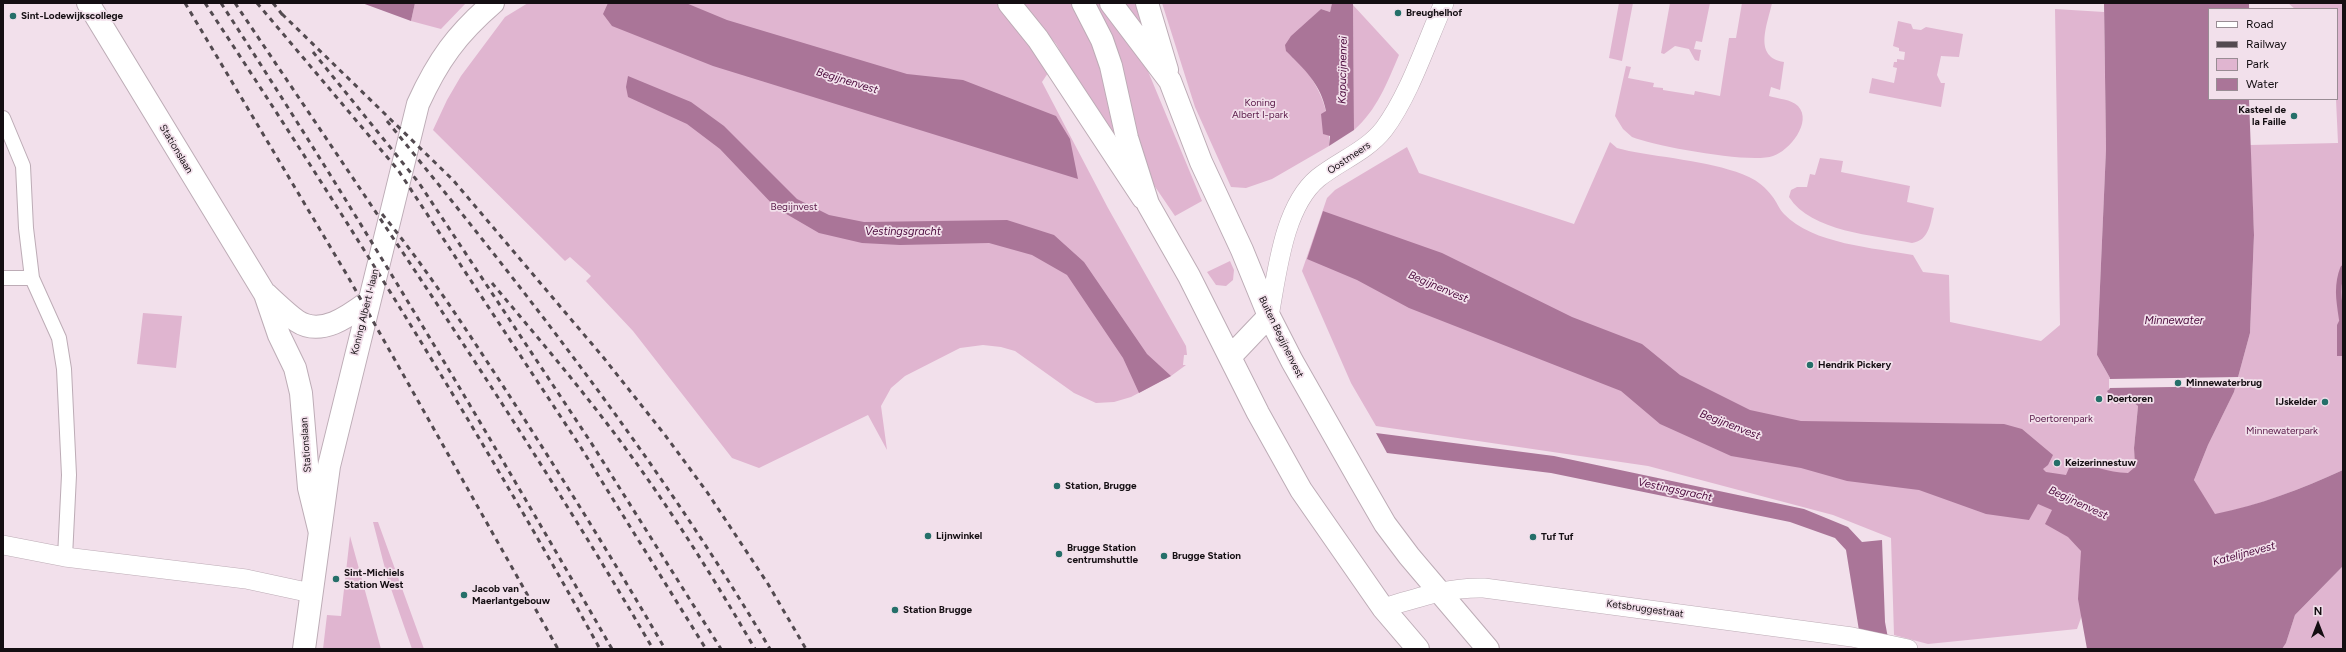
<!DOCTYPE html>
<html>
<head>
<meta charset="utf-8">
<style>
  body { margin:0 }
  #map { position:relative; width:2346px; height:652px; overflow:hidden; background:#f2e0eb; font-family:Figtree,sans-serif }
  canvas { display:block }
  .frame { position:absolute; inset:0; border:4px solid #140e12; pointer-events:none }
  .legend { position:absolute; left:2208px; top:8px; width:130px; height:92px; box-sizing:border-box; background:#f2e0eb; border:1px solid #998c94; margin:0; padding:5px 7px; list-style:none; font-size:12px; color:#140e12 }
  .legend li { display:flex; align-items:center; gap:8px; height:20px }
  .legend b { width:20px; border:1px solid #998c94 }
  .north { position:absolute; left:2298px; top:604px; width:40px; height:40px; -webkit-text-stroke:3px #f2e0eb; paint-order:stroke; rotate:0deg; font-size:11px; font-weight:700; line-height:16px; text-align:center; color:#140e12 }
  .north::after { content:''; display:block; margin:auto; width:14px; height:18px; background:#140e12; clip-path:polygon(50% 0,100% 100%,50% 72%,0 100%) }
</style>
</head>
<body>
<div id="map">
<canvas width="2346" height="652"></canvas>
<div class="frame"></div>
<ul class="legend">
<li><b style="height:5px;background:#fff"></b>Road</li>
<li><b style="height:5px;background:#534a50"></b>Railway</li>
<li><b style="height:11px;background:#e0b5d0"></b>Park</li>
<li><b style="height:11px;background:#aa7598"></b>Water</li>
</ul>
<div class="north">N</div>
</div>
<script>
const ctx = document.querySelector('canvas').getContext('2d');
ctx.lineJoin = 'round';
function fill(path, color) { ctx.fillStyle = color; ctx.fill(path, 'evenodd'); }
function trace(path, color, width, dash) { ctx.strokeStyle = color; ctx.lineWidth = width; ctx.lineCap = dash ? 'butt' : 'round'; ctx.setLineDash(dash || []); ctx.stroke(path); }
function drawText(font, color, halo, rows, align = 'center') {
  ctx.font = font + ' Figtree,sans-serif'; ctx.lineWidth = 3.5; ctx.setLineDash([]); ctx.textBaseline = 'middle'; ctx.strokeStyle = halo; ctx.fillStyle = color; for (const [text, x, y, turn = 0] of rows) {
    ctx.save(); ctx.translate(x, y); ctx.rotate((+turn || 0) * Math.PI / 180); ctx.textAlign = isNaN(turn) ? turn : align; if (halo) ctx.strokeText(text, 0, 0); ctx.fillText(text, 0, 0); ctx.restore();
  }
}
fill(new Path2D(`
  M 415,3 L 466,3 L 441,29 L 411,21 Z
  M 528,3 L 999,3 L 1050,70 L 1042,82 L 1108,208 L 1186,346 L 1187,355 L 1184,355 L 1183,365 L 1186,365 L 1171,376 L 1131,397 L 1114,402 L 1096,403 L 1074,393 L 1015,351 L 1001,347 L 983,345 L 960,348 L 905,376 L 891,388 L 881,406 L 887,450 L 868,415 L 759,468 L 732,458 L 633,331 L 586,281 L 591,276 L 570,257 L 565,261 L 433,130 L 447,100 L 461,76 L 505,17 Z
  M 1021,3 L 1076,3 L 1083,14 L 1122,137 L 1112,140 L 1056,44 Z
  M 1091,3 L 1103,3 L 1145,64 L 1202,201 L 1175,216 L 1147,175 Z
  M 1119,3 L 1138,3 L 1147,35 Z
  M 1162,3 L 1332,3 L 1330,12 L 1321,9 L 1314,16 L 1293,58 C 1319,80 1331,112 1329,146 L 1272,179 L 1246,188 L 1231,187 L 1195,107 Z
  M 1619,3 L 1633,3 L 1622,61 L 1609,58 Z
  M 1670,3 L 1710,3 L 1702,42 L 1696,41 L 1694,49 L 1701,50 L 1699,61 L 1695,60 L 1689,49 L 1675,46 L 1664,54 L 1661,53 Z
  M 1742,3 L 1772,3 C 1767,26 1753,57 1784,62 L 1780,90 L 1771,87 L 1769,96 C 1778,99 1791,99 1798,106 C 1813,122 1789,151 1773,156 C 1750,164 1655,146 1632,137 L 1623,129 L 1615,116 L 1626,66 L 1631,67 L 1628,78 L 1654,83 L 1653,87 L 1663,88 L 1663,90 L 1694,95 L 1695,91 L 1720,96 L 1729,38 L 1736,38 Z
  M 2288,3 L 2343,3 L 2343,470 C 2301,489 2260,505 2214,515 L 2194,480 L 2208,445 L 2234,392 L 2250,333 L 2254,235 L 2250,145 L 2338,143 L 2336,99 L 2337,9 L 2295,9 Z
  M 1353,5 L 1399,55 C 1387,83 1377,110 1354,130 Z
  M 2055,9 L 2104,12 L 2106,149 L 2097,355 L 2110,378 L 2111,399 L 2121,404 L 2134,403 L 2138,406 L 2134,448 L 2135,467 L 2077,629 L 1928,644 L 1894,635 L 1891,538 L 1833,515 L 1648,466 L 1376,426 L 1351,383 L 1302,271 L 1327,198 L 1335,190 L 1407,147 L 1419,173 L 1574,224 L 1610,142 L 1617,148 L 1629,151 C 1665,158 1717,162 1749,177 C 1758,181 1766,188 1772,196 C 1777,202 1779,209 1784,214 C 1812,244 1875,248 1913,255 L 1923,272 L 1949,275 L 1950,322 L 2041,341 L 2060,325 Z
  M 1898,21 L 1911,24 L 1913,29 L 1921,30 L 1926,27 L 1963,34 L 1959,57 L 1941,56 L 1937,75 L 1941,83 L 1945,83 L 1941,107 L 1869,93 L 1872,78 L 1894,83 L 1897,68 L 1893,67 L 1894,62 L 1897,62 L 1897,59 L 1904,60 L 1905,52 L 1899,51 L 1899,48 L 1893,46 Z
  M 1820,158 L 1843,161 L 1841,172 L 1910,186 L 1907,202 L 1934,208 C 1930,223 1930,240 1912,243 C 1874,235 1811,232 1789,197 L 1791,190 L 1797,187 L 1807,187 L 1810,174 L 1815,175 Z
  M 1230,261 L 1234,270 L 1233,280 L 1226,286 L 1216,285 L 1207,272 Z
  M 143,313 L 182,316 L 176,368 L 137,364 Z
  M 373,522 L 378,522 L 424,649 L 412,649 L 388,580 Z
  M 350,536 L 381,649 L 323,649 L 327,615 L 341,616 Z
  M 2343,566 L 2343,649 L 2282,649 L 2286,643 L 2295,615 Z`), '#e0b5d0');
fill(new Path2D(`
  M 362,3 L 415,3 L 411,21 Z
  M 608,3 L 686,3 L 727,20 L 907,74 L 963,80 L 1056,116 L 1070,139 L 1078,179 L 713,66 L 612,26 L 603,14 Z
  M 1332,3 L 1353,3 L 1354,130 L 1329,146 L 1330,136 L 1323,134 L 1321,114 L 1326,111 C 1321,84 1304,69 1286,51 L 1285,45 L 1291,36 L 1321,9 L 1330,12 Z
  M 2104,3 L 2249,3 L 2249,9 L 2209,9 L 2209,99 L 2249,99 L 2254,235 L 2250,333 L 2234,392 L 2208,445 L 2194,480 L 2215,514 C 2260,505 2301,489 2343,470 L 2343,566 L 2295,615 L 2286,643 L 2282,649 L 2087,649 L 2078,599 L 2081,551 L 2068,537 L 2045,524 L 2052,510 L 2038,504 L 2029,520 L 1986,514 L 1919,490 L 1847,481 L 1801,468 L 1731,456 L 1660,424 L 1621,391 L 1409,308 L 1357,280 L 1307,259 L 1323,211 L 1442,253 L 1572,317 L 1642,344 L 1680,375 L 1750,410 L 1801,421 L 2004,424 L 2022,429 L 2053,455 L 2048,465 L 2043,469 L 2046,472 L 2066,475 L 2072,461 C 2092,464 2107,473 2128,473 L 2135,467 L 2134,448 L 2138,406 L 2134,403 L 2121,404 L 2111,402 L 2110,395 L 2107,391 L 2110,389 L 2110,378 L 2097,355 L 2106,149 Z
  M 628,76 L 691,102 L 724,126 L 797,199 L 829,215 L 864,222 L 1007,220 L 1054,235 L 1084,262 L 1147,354 L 1171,376 L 1139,393 L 1123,358 L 1067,275 L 1032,255 L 989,243 L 900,245 L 862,243 L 819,233 L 776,208 L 720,149 L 687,124 L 628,97 L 626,87 Z
  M 2339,321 L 2343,321 L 2343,356 L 2337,356 L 2337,325 Z
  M 1376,433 L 1554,456 L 1804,509 L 1848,527 L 1862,542 L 1882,540 L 1885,622 L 1890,649 L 1862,649 L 1846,550 L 1835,538 L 1790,522 L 1551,473 L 1387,453 Z`), '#aa7598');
fill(new Path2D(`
  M 2240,377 L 2237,386 L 2109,388 L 2109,379 Z`), '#f2e0eb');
trace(new Path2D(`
  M 2342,321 C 2339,302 2336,286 2343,268`), '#aa7598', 5.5);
const pedestrian = new Path2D(`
  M 3,118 L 23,166 L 26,228 L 32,278 L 3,278
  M 32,278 L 59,338 L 64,369 L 69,475 L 65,557`);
const minor = new Path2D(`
  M 1269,316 C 1277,274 1283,207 1318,178 C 1339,161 1367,151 1384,129 C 1410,94 1426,43 1444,3
  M 3,545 L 65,557 L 246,579 L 311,593
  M 1383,608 C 1417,598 1448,587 1484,588 L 1852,637 L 1908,649`);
const tertiary = new Path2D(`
  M 88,3 L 265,294 L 279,335 L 295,368 L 301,393 L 309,488 L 319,529
  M 266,294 C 276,303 286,313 297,321 C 321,337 349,316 368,302`);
const secondary = new Path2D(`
  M 1009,3 L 1038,39 L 1143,198
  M 304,649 L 329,466 L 418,104 C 438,60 457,34 493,3`);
const primary = new Path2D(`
  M 1083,3 L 1102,40 L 1111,66 L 1127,138 L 1148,204 L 1189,276 L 1258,413 L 1301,490 L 1383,608 L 1418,649
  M 1111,3 L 1170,81 L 1201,162 L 1242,250 L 1269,316 L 1292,361 L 1359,479 L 1385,524 L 1409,556 L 1488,649
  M 1147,3 L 1167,70
  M 1230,357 L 1269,316`);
trace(pedestrian, '#bdacb6', 16);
trace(minor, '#bdacb6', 20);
trace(tertiary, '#bdacb6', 24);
trace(secondary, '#bdacb6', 24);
trace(primary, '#bdacb6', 24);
trace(pedestrian, '#fff', 14);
trace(minor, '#fff', 19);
trace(tertiary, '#fff', 22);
trace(secondary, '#fff', 22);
trace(primary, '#fff', 22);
trace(new Path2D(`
  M 185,3 L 347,275 L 558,649
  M 205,3 C 344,214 478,428 600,649
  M 221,3 C 358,214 487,431 612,649
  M 235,3 C 378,216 524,427 653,649
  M 257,3 L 398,170 L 580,446 L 706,649
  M 273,3 L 285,18
  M 282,14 L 453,180 L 603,357 L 665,435 L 707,492 L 768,584 L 806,649
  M 313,52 L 419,183 L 590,441 L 721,649
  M 387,121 C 525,290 659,461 770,649
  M 382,214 C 428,270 467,331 507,392 C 561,476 615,562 665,649
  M 492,283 C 539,339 586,394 629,453 C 675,516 716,582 755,649`), '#534a50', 3, [5, 5]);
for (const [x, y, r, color] of [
  [1398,13,4,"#256f69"],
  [13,16,4,"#256f69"],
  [2294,116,4,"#256f69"],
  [1810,365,4,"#256f69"],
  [2178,383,4,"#256f69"],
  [2099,399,4,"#256f69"],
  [2325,402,4,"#256f69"],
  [2057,463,4,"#256f69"],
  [1057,486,4,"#256f69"],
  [928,536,4,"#256f69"],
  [1533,537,4,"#256f69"],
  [1059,554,4,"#256f69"],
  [1164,556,4,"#256f69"],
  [336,579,4,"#256f69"],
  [464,595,4,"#256f69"],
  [895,610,4,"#256f69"]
]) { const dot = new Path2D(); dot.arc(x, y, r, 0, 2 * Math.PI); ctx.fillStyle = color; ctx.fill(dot); trace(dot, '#f2e0eb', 1.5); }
drawText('bold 10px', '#140e12', '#f2e0eb', [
  ["Breughelhof",1406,13],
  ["Sint-Lodewijkscollege",21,16],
  ["Kasteel de",2286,110,"right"],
  ["la Faille",2286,122,"right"],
  ["Hendrik Pickery",1818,365],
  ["Minnewaterbrug",2186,383],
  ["Poertoren",2107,399],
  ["IJskelder",2317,402,"right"],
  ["Keizerinnestuw",2065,463],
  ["Station, Brugge",1065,486],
  ["Lijnwinkel",936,536],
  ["Tuf Tuf",1541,537],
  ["Brugge Station",1067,548],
  ["centrumshuttle",1067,560],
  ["Brugge Station",1172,556],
  ["Sint-Michiels",344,573],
  ["Station West",344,585],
  ["Jacob van",472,589],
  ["Maerlantgebouw",472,601],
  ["Station Brugge",903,610]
], 'left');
drawText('10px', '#591948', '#f2e0eb', [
  ["Koning",1260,103],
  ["Albert I-park",1260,115],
  ["Begijnvest",794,207],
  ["Poertorenpark",2061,419],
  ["Minnewaterpark",2282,431]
]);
drawText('10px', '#140e12', '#f2e0eb', [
  ["Stationslaan",176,149,59],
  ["Oostmeers",1349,158,-34],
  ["Koning Albert I-laan",365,312,-76],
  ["Buiten Begijnenvest",1281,337,64],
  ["Stationslaan",306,445,-94],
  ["Ketsbruggestraat",1645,609,8]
]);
drawText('italic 11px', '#49073a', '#f2e0eb', [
  ["Kapucijnenrei",1343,70,-89],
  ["Begijnenvest",847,81,17],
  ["Vestingsgracht",903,232],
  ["Begijnenvest",1438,287,23],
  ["Minnewater",2174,321],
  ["Begijnenvest",1730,425,21],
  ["Vestingsgracht",1675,490,12],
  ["Begijnenvest",2078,503,25],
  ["Katelijnevest",2244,554,-15]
]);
</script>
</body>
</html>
